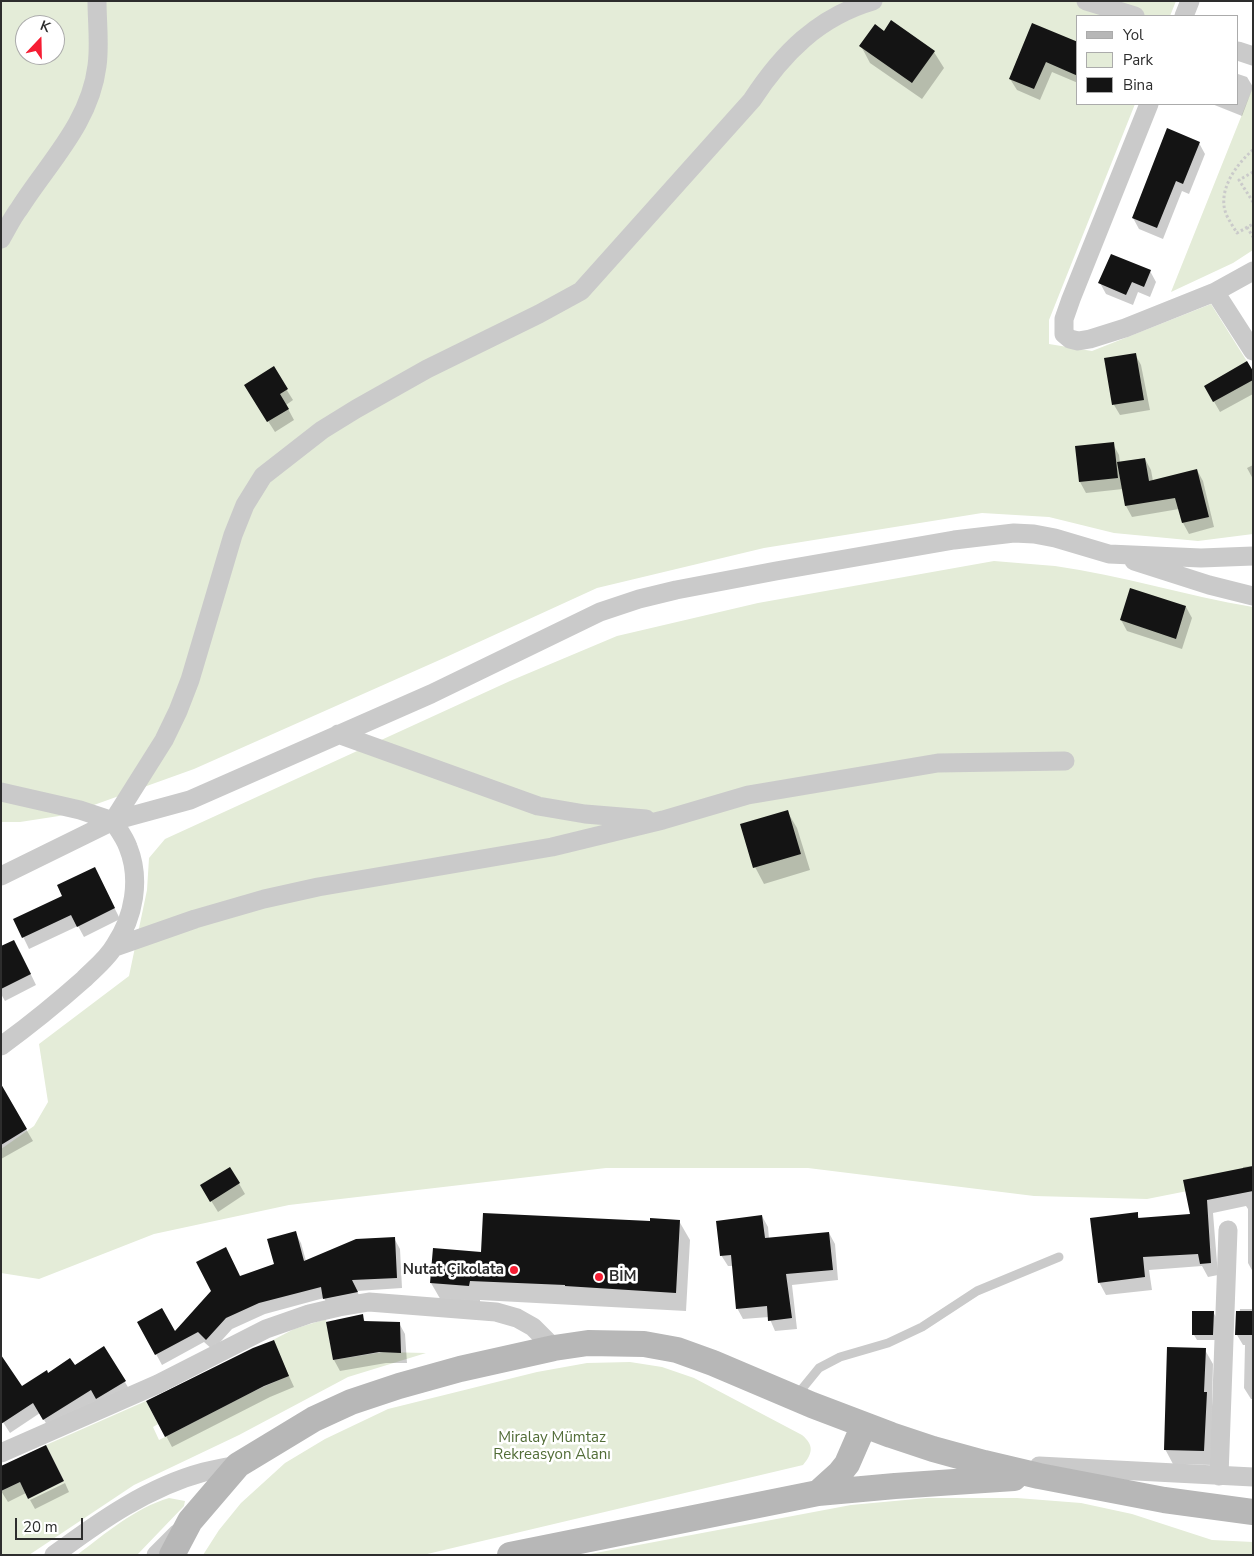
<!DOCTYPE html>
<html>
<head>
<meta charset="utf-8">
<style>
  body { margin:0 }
  #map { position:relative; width:1254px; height:1556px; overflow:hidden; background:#fff; font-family:"Nunito Sans",sans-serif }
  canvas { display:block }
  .frame { position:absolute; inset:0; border:2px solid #2d2d2d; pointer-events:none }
  .legend { position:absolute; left:1076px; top:15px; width:162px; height:90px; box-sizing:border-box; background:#fff; border:1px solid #ababab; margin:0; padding:6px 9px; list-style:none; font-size:15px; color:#2d2d2d }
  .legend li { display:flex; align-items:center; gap:10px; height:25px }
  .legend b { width:25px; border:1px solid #ababab }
  .north { position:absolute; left:15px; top:15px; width:50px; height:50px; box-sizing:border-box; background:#fff; border:1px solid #ababab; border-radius:50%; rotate:21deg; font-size:14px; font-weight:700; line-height:20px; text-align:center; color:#2d2d2d }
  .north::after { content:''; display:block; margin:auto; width:18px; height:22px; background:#f61d33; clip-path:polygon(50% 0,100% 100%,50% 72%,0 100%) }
  .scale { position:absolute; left:15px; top:1518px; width:68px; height:22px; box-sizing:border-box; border:2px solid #2d2d2d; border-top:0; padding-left:6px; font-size:15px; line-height:18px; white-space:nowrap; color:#2d2d2d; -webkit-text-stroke:4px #fff; paint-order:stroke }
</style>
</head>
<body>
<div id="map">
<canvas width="1254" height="1556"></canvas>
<div class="frame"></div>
<ul class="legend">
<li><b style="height:6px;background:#b7b7b7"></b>Yol</li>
<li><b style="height:14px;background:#e4ecd8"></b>Park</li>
<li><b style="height:14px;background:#141414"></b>Bina</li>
</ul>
<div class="north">K</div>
<div class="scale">20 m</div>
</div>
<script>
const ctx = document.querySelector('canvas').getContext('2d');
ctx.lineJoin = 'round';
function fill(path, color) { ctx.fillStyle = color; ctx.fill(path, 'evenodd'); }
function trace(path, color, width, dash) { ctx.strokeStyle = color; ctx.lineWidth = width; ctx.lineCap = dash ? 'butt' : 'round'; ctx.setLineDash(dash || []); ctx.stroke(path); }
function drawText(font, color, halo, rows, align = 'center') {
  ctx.font = font + ' "Nunito Sans",sans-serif'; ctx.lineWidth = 5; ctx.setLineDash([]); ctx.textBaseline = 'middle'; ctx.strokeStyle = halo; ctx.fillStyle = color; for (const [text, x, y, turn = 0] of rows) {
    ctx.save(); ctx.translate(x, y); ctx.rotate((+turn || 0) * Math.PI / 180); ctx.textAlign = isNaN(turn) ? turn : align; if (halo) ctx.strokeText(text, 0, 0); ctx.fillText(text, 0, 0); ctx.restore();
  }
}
fill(new Path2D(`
  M 1,1 L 1176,1 L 1170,16 L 1078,16 L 1078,104 L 1135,104 L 1049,320 L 1049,344 L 1092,351 L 1211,304 L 1253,371 L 1253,534 L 1198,541 L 1114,533 L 1049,517 L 982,513 L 764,548 L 597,588 L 444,658 L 194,769 L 80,810 L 59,816 L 20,822 L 1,822 ZM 25,25 L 55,25 L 55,55 L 25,55 Z
  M 1253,87 L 1253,250 L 1233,263 L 1171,292 Z
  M 994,561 C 1014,563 1034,564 1055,566 C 1121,575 1186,596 1253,607 L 1253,1178 L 1147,1199 L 1034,1196 L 808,1168 L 606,1168 L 289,1205 L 154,1234 L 39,1279 L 1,1273 L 1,1149 L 34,1126 L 48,1102 L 39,1044 L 129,976 L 147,890 L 149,858 L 165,839 L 510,681 L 617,636 L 758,603 Z
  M 326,1319 L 333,1360 L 383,1352 L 426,1353 L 348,1377 L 239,1435 L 134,1485 L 29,1555 L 1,1555 L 1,1491 L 20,1482 L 28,1499 L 64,1481 L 46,1445 L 146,1401 L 158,1424 L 153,1427 L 159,1440 L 252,1392 L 288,1376 L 273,1340 L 294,1329 Z
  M 630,1362 L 662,1367 L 694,1378 L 802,1435 C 814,1445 813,1453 803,1465 L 423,1555 L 203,1555 L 219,1530 L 241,1503 L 285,1463 L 325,1439 L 388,1409 L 537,1372 L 587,1363 Z
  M 169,1498 L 185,1501 L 184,1506 L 137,1555 L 77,1555 C 106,1533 135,1508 169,1498 Z
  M 927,1498 L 1017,1498 L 1081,1503 L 1132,1514 L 1212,1540 L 1253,1542 L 1253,1555 L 585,1555 L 851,1505 Z`), '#e4ecd8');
fill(new Path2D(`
  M 885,32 L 934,52 L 944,68 L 922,99 L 870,63 L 861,46 Z
  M 1078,46 L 1078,83 L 1052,72 L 1040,100 L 1017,90 L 1010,79 Z
  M 1238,74 L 1247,77 L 1253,87 L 1242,116 L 1212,104 L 1238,104 Z
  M 1199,143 L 1205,154 L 1189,194 L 1182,191 L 1163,239 L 1139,229 L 1133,218 Z
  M 1150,271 L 1156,282 L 1150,297 L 1138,292 L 1133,305 L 1106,294 L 1100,283 Z
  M 1135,354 L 1141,365 L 1150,410 L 1120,415 L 1114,405 Z
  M 273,368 L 293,400 L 286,405 L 294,420 L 275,432 L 252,396 Z
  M 1253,374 L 1253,394 L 1220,412 L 1205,386 Z
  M 1113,444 L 1119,455 L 1120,463 L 1145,459 L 1151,470 L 1153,481 L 1197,470 L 1203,481 L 1214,527 L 1189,534 L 1183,523 L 1179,509 L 1132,517 L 1126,506 L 1123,489 L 1086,493 L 1080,482 L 1076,447 Z
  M 1253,465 L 1253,479 L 1247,468 Z
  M 1186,607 L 1192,618 L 1182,649 L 1127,631 L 1121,620 Z
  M 787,811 L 797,828 L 810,870 L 764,884 L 755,867 Z
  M 100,879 L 120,919 L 84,937 L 78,926 L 29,949 L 15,920 Z
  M 1,948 L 20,952 L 36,985 L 5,1001 L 1,994 Z
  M 2,1088 L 33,1141 L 1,1159 L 1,1089 Z
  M 1253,1166 L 1253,1272 L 1248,1263 L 1248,1209 L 1246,1206 L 1213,1213 L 1218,1275 L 1208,1277 L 1202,1266 L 1149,1270 L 1152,1290 L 1106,1295 L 1099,1282 L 1137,1214 L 1140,1219 L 1191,1215 L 1184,1181 L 1243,1169 L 1243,1167 Z
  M 230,1168 L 245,1194 L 218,1212 L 202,1186 Z
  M 762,1216 L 768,1227 L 769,1239 L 829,1233 L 835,1244 L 838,1280 L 792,1285 L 797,1329 L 775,1331 L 769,1317 L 743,1319 L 737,1308 L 733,1266 L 728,1266 L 721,1255 Z
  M 679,1221 L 690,1240 L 686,1311 L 480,1300 L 480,1304 L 442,1302 L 431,1283 L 651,1222 Z
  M 295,1232 L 301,1243 L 306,1261 L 394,1238 L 400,1249 L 402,1288 L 357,1291 L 363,1303 L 330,1310 L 324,1298 L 265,1314 L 232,1329 L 213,1350 L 204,1342 L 162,1365 L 156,1354 L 175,1333 L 240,1277 L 275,1264 Z
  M 1240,1309 L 1253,1309 L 1253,1399 L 1251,1399 L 1244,1388 L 1245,1345 L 1243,1345 L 1237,1335 Z
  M 1213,1312 L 1216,1317 L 1215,1340 L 1197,1340 L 1194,1335 Z
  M 362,1316 L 366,1323 L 399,1323 L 405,1334 L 407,1363 L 386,1363 L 340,1371 L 334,1360 Z
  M 273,1341 L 294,1387 L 270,1397 L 172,1447 L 148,1402 Z
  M 104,1348 L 131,1392 L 50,1430 L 40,1413 L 10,1433 L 1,1419 L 48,1374 L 74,1366 Z
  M 1205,1350 L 1213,1364 L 1212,1404 L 1214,1408 L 1212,1465 L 1173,1464 L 1165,1449 Z
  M 46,1447 L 26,1493 L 8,1502 L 1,1491 Z
  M 65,1483 L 69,1492 L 35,1509 L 30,1500 Z`), '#0003');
fill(new Path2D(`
  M 891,20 L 935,51 L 912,83 L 859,46 L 875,24 L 884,31 Z
  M 1032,23 L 1078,42 L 1078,76 L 1046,62 L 1034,89 L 1009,79 Z
  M 1167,128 L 1200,142 L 1183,184 L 1176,181 L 1157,228 L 1132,218 Z
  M 1111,254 L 1151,270 L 1144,287 L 1132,282 L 1126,295 L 1098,283 Z
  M 1136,353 L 1144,400 L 1112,405 L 1104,358 Z
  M 1247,361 L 1253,371 L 1253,380 L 1213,402 L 1204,386 Z
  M 274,366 L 288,389 L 280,394 L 289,409 L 267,422 L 244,385 Z
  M 1114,442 L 1118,478 L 1079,482 L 1075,446 Z
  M 1145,458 L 1149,481 L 1197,469 L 1209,517 L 1182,523 L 1175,498 L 1125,506 L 1117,462 Z
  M 1130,588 L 1186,606 L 1176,639 L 1120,620 Z
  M 788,810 L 801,854 L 753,868 L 740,824 Z
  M 95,867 L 115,908 L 77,927 L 71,915 L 22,938 L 13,919 L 62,896 L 57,885 Z
  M 14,940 L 31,974 L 1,989 L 1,946 Z
  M 1,1084 L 27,1129 L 1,1145 Z
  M 1253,1166 L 1253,1191 L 1207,1200 L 1211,1263 L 1200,1264 L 1198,1254 L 1143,1257 L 1145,1277 L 1098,1283 L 1090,1218 L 1138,1212 L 1138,1218 L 1190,1214 L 1183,1180 Z
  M 230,1167 L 240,1183 L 210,1202 L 200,1185 Z
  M 483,1213 L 650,1221 L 650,1218 L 680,1220 L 676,1293 L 565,1286 L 565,1285 L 470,1281 L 469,1286 L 430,1283 L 433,1248 L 481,1252 Z
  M 762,1215 L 765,1238 L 829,1232 L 833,1270 L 786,1274 L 792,1318 L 768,1321 L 767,1306 L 736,1309 L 731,1255 L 720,1256 L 716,1221 Z
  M 296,1231 L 304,1261 L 356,1239 L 395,1237 L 397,1278 L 352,1280 L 358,1292 L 323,1299 L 321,1287 L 259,1303 L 226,1318 L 206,1340 L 198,1332 L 155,1355 L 137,1322 L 162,1308 L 175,1331 L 211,1291 L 196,1262 L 226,1247 L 240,1276 L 274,1264 L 267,1239 Z
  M 1192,1311 L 1214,1311 L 1213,1335 L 1192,1335 Z
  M 1236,1311 L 1253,1311 L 1253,1335 L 1235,1335 Z
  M 363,1314 L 364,1321 L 400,1322 L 401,1353 L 379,1352 L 333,1360 L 326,1322 Z
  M 274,1340 L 289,1376 L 264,1386 L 165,1437 L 146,1401 L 253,1348 Z
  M 104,1346 L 126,1381 L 96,1399 L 91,1390 L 43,1420 L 33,1403 L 1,1424 L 1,1355 L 22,1386 L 47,1370 L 48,1373 L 70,1358 L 75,1365 Z
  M 1167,1347 L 1206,1348 L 1204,1392 L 1207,1392 L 1204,1451 L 1164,1450 Z
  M 46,1445 L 64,1481 L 28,1499 L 20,1482 L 1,1491 L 1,1466 Z`), '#141414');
trace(new Path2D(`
  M 1253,150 C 1235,165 1216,193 1227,216 C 1230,222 1234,228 1237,233 L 1253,224
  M 1253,172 L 1239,180 L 1253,202
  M 1247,227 L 1253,237`), '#cacaca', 3, [2.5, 2.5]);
trace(new Path2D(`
  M 797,1395 L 819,1368 L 840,1357 L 888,1343 L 922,1327 L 977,1291 L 1059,1257`), '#cacaca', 9);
trace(new Path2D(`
  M 1086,1 L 1135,16
  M 1184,16 L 1190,1
  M 1238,51 L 1253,56
  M 1149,104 L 1071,299 L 1064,319 L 1064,334 L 1070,339 L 1078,341 L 1090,339 L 1125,328 L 1215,292
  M 1,239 C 7,229 12,218 19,209 C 48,163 90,123 97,66 C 100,45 97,22 97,1
  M 1253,271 L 1215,292 L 1253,351
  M 1134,561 L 1209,585 L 1253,596
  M 338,734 L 538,806 L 585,814 L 646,819
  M 1,792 L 80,810 L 113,821 C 118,829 125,838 128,847 C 141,879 134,917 115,945 C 108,958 94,969 84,979 C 57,1003 30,1025 1,1046
  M 113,821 L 164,740 L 178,711 L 190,680 L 233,535 L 245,505 L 263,476 L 322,430 L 356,409 L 427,369 L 539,314 L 581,291 L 752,100 C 782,54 818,17 873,1
  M 1,876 L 113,821 L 190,800 L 431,694 L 600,612 L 639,599 L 676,590 L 776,571 L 954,540 L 1014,533 L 1034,534 L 1055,538 L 1109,554 L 1201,558 L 1253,556
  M 115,947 L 195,919 L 264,899 L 318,887 L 552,847 L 663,820 L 748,795 L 938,763 L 1065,761
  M 1,1453 L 158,1384 L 266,1329 L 309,1314 L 339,1307 L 369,1302 L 496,1312 L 517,1318 L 533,1327 L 554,1348
  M 1039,1466 L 1253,1477
  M 1219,1476 L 1228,1230
  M 54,1555 C 100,1521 148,1487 204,1472 C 215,1469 227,1467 238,1465
  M 156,1555 L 178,1533`), '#cacaca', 19);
trace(new Path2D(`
  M 818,1493 L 839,1474 L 847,1464 L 864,1425
  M 172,1555 L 190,1521 L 238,1465 L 314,1419 L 351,1402 L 399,1386 L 460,1369 L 554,1348 L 588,1343 L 644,1344 L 677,1350 L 713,1363 L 812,1405 L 891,1435 L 933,1449 L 984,1463 L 1039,1476 L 1164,1500 L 1253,1512
  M 510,1555 L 818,1493 L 895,1486 L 1014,1478`), '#b7b7b7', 26);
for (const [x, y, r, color] of [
  [514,1270,5,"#f61d33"],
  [599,1277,5,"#f61d33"]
]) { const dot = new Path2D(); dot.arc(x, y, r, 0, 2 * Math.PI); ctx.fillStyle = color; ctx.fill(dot); trace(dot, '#fff', 2); }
drawText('bold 15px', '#2d2d2d', '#fff', [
  ["Nutat Çikolata",504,1270],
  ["BİM",609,1277,"left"]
], 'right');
drawText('15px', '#516c36', '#fff', [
  ["Miralay Mümtaz",552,1438],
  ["Rekreasyon Alanı",552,1455]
]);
</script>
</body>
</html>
